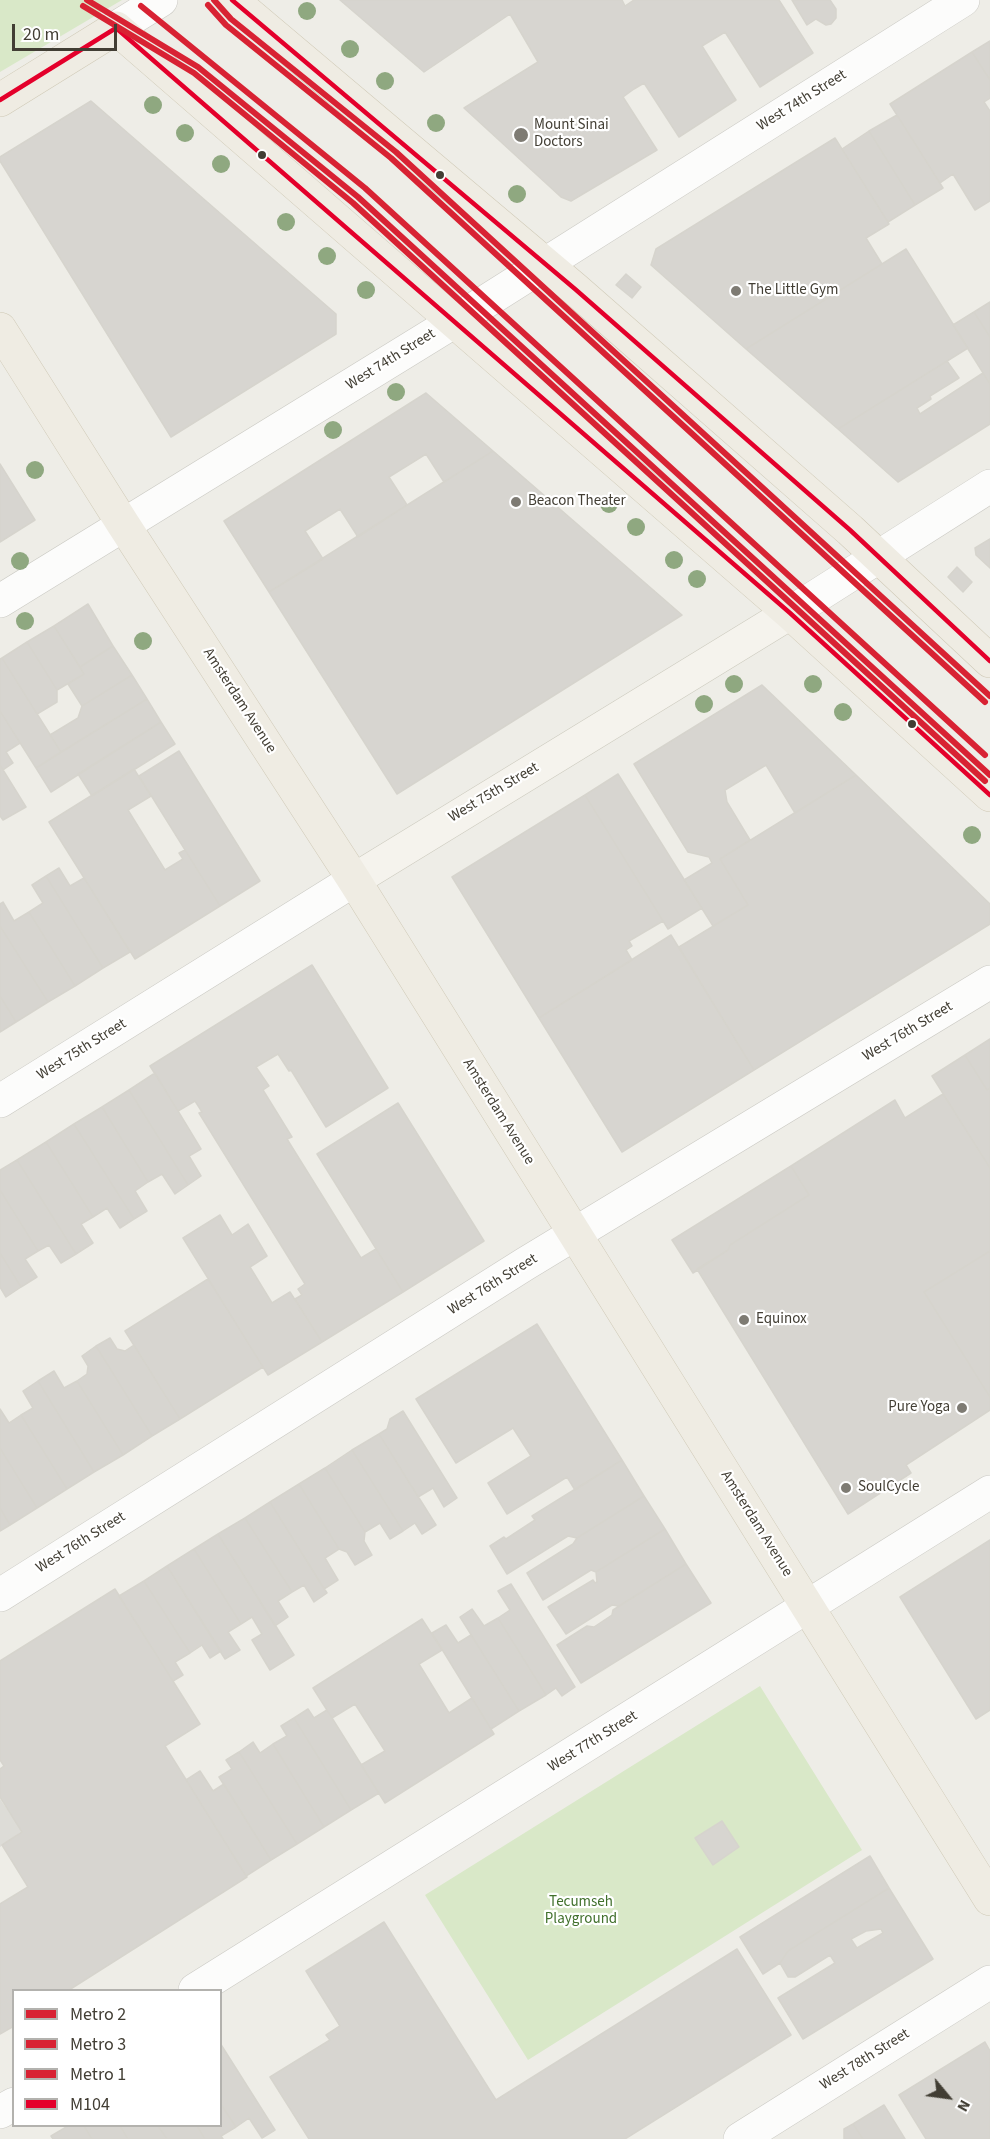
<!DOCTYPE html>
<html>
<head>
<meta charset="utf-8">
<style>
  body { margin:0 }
  #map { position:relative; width:990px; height:2139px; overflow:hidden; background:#eeede7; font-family:"Source Sans 3",sans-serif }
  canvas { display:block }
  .legend { position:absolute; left:12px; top:1989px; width:210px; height:138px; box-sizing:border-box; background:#fff; border:2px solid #b3b2ae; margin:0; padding:8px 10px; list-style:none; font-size:18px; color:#423e34 }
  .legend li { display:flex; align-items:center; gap:12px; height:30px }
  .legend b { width:30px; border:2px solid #b3b2ae }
  .north { position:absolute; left:918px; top:2067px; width:60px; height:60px; -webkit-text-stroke:4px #fff; paint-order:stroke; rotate:119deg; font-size:16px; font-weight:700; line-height:24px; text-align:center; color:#423e34 }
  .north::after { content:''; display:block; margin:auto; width:21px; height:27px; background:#423e34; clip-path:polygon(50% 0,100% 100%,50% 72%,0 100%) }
  .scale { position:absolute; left:12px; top:24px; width:105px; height:27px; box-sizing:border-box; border:3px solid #423e34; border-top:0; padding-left:8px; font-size:18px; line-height:21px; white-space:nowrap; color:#423e34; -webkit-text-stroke:4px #fff; paint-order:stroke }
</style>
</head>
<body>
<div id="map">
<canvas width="990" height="2139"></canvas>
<ul class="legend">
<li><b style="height:8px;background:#d82233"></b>Metro 2</li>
<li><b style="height:8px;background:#d82233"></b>Metro 3</li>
<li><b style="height:8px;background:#d82233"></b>Metro 1</li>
<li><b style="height:8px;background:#e4002b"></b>M104</li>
</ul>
<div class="north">N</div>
<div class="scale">20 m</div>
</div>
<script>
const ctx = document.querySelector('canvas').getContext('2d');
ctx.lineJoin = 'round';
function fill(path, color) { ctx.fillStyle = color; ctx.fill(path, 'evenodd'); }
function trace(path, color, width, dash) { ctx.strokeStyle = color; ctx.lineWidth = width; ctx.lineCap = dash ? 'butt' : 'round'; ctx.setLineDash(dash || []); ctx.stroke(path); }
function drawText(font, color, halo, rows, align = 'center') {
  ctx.font = font + ' "Source Sans 3",sans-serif'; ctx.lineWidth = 4.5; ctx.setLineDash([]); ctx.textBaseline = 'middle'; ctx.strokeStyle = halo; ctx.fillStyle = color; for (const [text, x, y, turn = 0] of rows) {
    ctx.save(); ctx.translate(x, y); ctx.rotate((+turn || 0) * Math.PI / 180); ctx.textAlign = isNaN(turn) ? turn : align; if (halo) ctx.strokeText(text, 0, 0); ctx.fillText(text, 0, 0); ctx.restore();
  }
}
fill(new Path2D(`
  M 0,0 L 122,0 L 0,72 Z
  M 760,1686 L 862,1850 L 528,2060 L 425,1895 Z`), '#d9e8c8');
fill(new Path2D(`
  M 0,1799 L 22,1831 L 0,1847 Z`), '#dddcd7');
const building = new Path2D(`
  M 340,0 L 622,0 L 625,6 L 634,0 L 779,0 L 813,53 L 760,87 L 725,32 L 702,46 L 736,100 L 679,137 L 644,83 L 634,89 L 623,97 L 657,150 L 571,201 L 561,197 L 464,108 L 538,62 L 510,14 L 424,72 Z
  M 792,0 L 830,0 L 836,9 L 836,18 L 831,24 L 826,25 L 816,19 L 807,25 Z
  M 990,41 L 990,80 L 972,52 Z
  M 972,52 L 990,80 L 990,98 L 984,102 L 990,111 L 990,201 L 975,210 L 953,174 L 940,183 L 890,104 Z
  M 91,101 L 336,314 L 336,334 L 171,437 L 0,161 L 0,157 Z
  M 897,115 L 943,188 L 915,205 L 869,131 Z
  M 869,131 L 915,205 L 888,222 L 842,149 Z
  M 835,138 L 889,224 L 866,238 L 882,264 L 746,349 L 651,265 L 656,249 Z
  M 906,249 L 968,348 L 838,429 L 746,349 Z
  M 626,274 L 641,287 L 632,298 L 616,285 Z
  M 990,302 L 990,337 L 974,312 Z
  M 974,312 L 990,337 L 990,384 L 953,325 Z
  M 947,361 L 959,378 L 930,396 L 931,399 L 917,408 L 920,414 L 983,373 L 990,384 L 990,424 L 898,482 L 838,429 Z
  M 426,393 L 493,451 L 444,482 L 426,454 L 389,477 L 407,505 L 358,537 L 340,509 L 305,531 L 323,559 L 269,592 L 224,521 Z
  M 493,451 L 682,615 L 397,794 L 269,592 Z
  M 0,464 L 35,520 L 0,542 Z
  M 990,539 L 990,568 L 976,555 L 975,548 Z
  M 957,567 L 972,582 L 963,592 L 948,577 Z
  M 88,604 L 113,646 L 80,667 L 54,626 Z
  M 54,626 L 84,674 L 57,690 L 27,642 Z
  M 27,642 L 57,690 L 57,702 L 37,714 L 2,658 Z
  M 113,646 L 132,675 L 82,706 L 68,684 L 84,674 L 80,667 Z
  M 2,658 L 61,752 L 36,768 L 0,711 L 0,659 Z
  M 132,675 L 147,699 L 61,752 L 50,735 L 78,718 L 82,706 Z
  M 762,685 L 856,775 L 795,813 L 766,765 L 725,790 L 727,802 L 750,840 L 720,859 L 748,905 L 713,926 L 684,880 L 712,863 L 709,857 L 688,852 L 634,764 Z
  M 147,699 L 161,722 L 51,792 L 36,768 Z
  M 0,711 L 20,743 L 6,752 L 13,763 L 3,770 L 0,765 Z
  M 161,722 L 175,744 L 92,796 L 78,774 Z
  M 179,751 L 260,881 L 220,906 L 139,776 Z
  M 0,765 L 26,807 L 3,820 L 0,816 Z
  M 134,769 L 151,796 L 128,810 L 165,870 L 183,859 L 179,853 L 185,850 L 220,906 L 135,959 L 49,822 Z
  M 618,774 L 702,908 L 668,929 L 585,795 Z
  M 856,775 L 990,904 L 990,924 L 754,1070 L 679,947 L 748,905 L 720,859 Z
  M 585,795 L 663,921 L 629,941 L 632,946 L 626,950 L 632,960 L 539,1018 L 452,877 Z
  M 59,868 L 70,886 L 84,878 L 130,952 L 103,968 L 46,876 Z
  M 46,876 L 103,968 L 75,986 L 29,912 L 43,903 L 32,885 Z
  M 3,902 L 14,921 L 29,912 L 75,986 L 48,1002 L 0,926 L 0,904 Z
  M 0,926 L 48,1002 L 16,1022 L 0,996 Z
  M 671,935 L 754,1070 L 622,1152 L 539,1018 Z
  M 312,965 L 388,1088 L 326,1127 L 291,1070 L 289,1071 L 278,1054 L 256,1067 L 269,1086 L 263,1090 L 292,1137 L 287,1139 L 361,1258 L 376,1249 L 403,1292 L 322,1342 L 295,1299 L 302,1295 L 298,1289 L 305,1284 L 199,1113 L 202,1112 L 195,1101 L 178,1111 L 150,1066 Z
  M 0,996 L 16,1022 L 0,1032 Z
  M 990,1039 L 990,1088 L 987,1090 L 965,1055 Z
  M 965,1055 L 987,1090 L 990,1088 L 990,1168 L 932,1076 Z
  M 155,1073 L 201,1149 L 189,1156 L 201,1176 L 188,1185 L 129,1090 Z
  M 129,1090 L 188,1185 L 175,1194 L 162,1174 L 148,1182 L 102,1107 Z
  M 943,1094 L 990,1168 L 990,1251 L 924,1292 L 990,1397 L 990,1410 L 906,1465 L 911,1473 L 848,1514 L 697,1269 L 728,1250 L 730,1245 L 809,1195 L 791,1166 L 895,1100 L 905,1118 Z
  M 398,1103 L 484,1241 L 403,1292 L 317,1154 Z
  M 102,1107 L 148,1182 L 135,1191 L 147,1211 L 134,1219 L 74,1124 Z
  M 74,1124 L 134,1219 L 120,1228 L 107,1208 L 93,1217 L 46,1142 Z
  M 46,1142 L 93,1217 L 81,1224 L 93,1243 L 76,1254 L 17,1160 Z
  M 17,1160 L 76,1254 L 61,1263 L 49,1245 L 38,1251 L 0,1190 L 0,1170 Z
  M 791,1166 L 809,1195 L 730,1245 L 728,1250 L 693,1273 L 672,1240 Z
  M 0,1190 L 38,1251 L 25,1259 L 37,1277 L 21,1287 L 0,1253 Z
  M 220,1215 L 232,1235 L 248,1224 L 267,1256 L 250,1267 L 272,1303 L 290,1292 L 322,1342 L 268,1375 L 183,1238 Z
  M 990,1251 L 990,1397 L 924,1292 Z
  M 0,1253 L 21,1287 L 6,1297 L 0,1287 Z
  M 208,1279 L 263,1367 L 180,1419 L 125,1331 Z
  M 537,1324 L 622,1460 L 575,1490 L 567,1477 L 507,1514 L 488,1483 L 531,1456 L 513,1428 L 456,1463 L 416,1399 Z
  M 110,1338 L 117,1349 L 125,1351 L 134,1345 L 180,1419 L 152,1436 L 96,1346 Z
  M 96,1346 L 152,1436 L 123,1455 L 77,1381 L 87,1374 L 88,1366 L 82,1356 Z
  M 54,1371 L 64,1388 L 77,1381 L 123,1455 L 94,1472 L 38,1381 Z
  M 38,1381 L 94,1472 L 67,1489 L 21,1415 L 33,1408 L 23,1391 Z
  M 0,1409 L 9,1423 L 21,1415 L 67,1489 L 37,1508 L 0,1448 Z
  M 403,1411 L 457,1498 L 444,1507 L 433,1488 L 418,1497 L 379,1434 L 387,1429 L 390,1419 Z
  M 379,1434 L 436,1525 L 422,1534 L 415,1523 L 403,1531 L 352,1450 Z
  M 0,1448 L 37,1508 L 10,1525 L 0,1508 Z
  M 352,1450 L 403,1531 L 390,1539 L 380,1523 L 365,1532 L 325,1468 Z
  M 622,1460 L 644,1496 L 577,1538 L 568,1536 L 507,1574 L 490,1546 L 504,1537 L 506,1539 L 535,1520 L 532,1516 Z
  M 325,1468 L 365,1532 L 364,1541 L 372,1555 L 355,1565 L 347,1552 L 339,1549 L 299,1484 Z
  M 299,1484 L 339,1549 L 325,1558 L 338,1580 L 324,1589 L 270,1502 Z
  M 644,1496 L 665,1529 L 596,1572 L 591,1570 L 543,1600 L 527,1573 L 573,1544 L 577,1538 Z
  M 270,1502 L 327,1593 L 314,1602 L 304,1585 L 292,1592 L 245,1518 Z
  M 0,1508 L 10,1525 L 0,1531 Z
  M 245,1518 L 292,1592 L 278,1601 L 288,1617 L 275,1626 L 218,1534 Z
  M 665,1529 L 686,1564 L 619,1606 L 612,1605 L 566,1634 L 548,1607 L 593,1580 L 595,1583 L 597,1582 L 596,1572 Z
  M 218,1534 L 294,1655 L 270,1670 L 252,1640 L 262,1634 L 252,1617 L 241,1624 L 194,1549 Z
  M 990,1540 L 990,1710 L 976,1719 L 900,1597 Z
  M 194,1549 L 241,1624 L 228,1632 L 240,1650 L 225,1659 L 167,1566 Z
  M 686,1564 L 711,1603 L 581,1683 L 557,1645 L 587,1626 L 594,1627 L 612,1615 L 613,1610 Z
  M 167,1566 L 221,1651 L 210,1658 L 202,1645 L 190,1653 L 144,1581 Z
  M 144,1581 L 190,1653 L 175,1662 L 183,1675 L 173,1681 L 119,1596 Z
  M 511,1584 L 575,1687 L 562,1696 L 556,1688 L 546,1695 L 498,1618 L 510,1610 L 498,1591 Z
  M 115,1589 L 200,1724 L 165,1746 L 247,1877 L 69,1990 L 14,1990 L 14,2026 L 0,2034 L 0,1904 L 28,1887 L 2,1845 L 22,1832 L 0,1797 L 0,1769 L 4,1766 L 0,1760 L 0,1661 Z
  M 472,1609 L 484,1626 L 498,1618 L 546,1695 L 519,1711 L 460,1617 Z
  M 422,1619 L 442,1650 L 419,1664 L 449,1713 L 472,1698 L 494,1734 L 385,1803 L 361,1765 L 385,1751 L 355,1704 L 332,1718 L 313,1688 Z
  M 446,1625 L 458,1643 L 471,1635 L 519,1711 L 491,1729 L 432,1633 Z
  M 308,1709 L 314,1718 L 327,1710 L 379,1793 L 351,1810 L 294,1718 Z
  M 294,1718 L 351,1810 L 324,1827 L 273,1744 L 287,1736 L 281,1726 Z
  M 253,1742 L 260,1753 L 273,1744 L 324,1827 L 297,1844 L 239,1752 Z
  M 239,1752 L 297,1844 L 271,1860 L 219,1777 L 232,1769 L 226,1760 Z
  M 200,1771 L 213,1791 L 224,1784 L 271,1860 L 246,1876 L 186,1780 Z
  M 722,1821 L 739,1847 L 713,1865 L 695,1838 Z
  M 870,1856 L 889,1888 L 788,1951 L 780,1963 L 763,1974 L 740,1937 Z
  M 889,1888 L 933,1959 L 803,2039 L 778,1998 L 835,1963 L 830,1955 L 795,1977 L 788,1977 L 780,1963 L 788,1951 ZM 881,1929 L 883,1933 L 857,1948 L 851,1939 L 866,1931 Z
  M 384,1922 L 496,2100 L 737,1949 L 791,2035 L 625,2139 L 309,2139 L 270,2077 L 330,2040 L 326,2035 L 340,2026 L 306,1971 Z
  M 985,2042 L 990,2051 L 990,2139 L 926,2139 L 899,2095 Z
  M 220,2043 L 275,2130 L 262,2138 L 249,2118 L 236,2127 L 220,2103 Z
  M 220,2103 L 236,2127 L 221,2136 L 223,2139 L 205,2139 L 197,2126 L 220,2126 Z
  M 884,2105 L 905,2139 L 863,2139 L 853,2124 Z
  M 853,2124 L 863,2139 L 844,2139 L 844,2129 Z
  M 68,2126 L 84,2126 L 92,2139 L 53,2139 L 51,2136 Z
  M 84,2126 L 120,2126 L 128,2139 L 92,2139 Z
  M 120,2126 L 158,2126 L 167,2139 L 128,2139 Z
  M 158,2126 L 197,2126 L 205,2139 L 167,2139 Z`);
fill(building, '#d7d5d0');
trace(building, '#d6d4cd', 1.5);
const street = new Path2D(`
  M 116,28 L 161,0
  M 0,601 L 455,321 L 963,0
  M 790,613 L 990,486
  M 0,1101 L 354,880
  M 0,1595 L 525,1264 L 990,982
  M 195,1990 L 990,1492
  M 0,2112 L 14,2104
  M 740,2139 L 990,1982`);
const secondary = new Path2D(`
  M 354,880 L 790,613`);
const primary = new Path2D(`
  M 232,0 L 575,289 L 850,530 L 990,661
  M 0,100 L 116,28 L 790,613 L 990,795
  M 0,329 L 123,524 L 354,880 L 990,1899`);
trace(street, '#cac9c3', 34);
trace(secondary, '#cccabe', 34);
trace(primary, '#cfc9b6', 34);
trace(street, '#fcfcfb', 33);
trace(secondary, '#f5f3ed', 33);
trace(primary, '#efece3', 33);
trace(new Path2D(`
  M 232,0 L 575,289 L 850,530 L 990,661
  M 0,100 L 116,28 L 790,613 L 990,795`), '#e4002b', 4.5);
trace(new Path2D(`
  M 87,0 L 198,67 L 358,197 L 990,775
  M 214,0 L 231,19 L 396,152 L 990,696`), '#d82233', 6);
trace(new Path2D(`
  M 141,6 L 365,188 L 985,755`), '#d82233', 6);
trace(new Path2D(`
  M 208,5 L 226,25 L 391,158 L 985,702
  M 83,6 L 194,73 L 353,203 L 985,781`), '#d82233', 6);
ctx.fillStyle = '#8fa880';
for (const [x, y] of [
  [307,11],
  [350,49],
  [385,81],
  [153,105],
  [436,123],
  [185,133],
  [221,164],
  [517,194],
  [286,222],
  [327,256],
  [366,290],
  [396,392],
  [333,430],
  [35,470],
  [609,504],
  [636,527],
  [674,560],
  [20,561],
  [697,579],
  [25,621],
  [143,641],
  [734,684],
  [813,684],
  [704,704],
  [843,712],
  [972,835]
]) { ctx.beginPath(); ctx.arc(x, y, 9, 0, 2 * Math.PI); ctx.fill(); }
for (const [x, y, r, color] of [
  [521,135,8,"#7e7b73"],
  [262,155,5,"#423e34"],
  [440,175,5,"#423e34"],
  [736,291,6,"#7e7b73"],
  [516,502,6,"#7e7b73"],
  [912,724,5,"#423e34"],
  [744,1320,6,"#7e7b73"],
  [962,1408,6,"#7e7b73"],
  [846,1488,6,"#7e7b73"]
]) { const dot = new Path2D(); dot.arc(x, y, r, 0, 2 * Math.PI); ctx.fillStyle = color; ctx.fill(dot); trace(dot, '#fff', 2); }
drawText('15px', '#423e34', '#fff', [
  ["West 74th Street",802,101,-32],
  ["West 74th Street",391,360,-32],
  ["Amsterdam Avenue",239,701,57],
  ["West 75th Street",494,793,-31],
  ["West 76th Street",908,1032,-31],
  ["West 75th Street",82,1050,-32],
  ["Amsterdam Avenue",498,1112,58],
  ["West 76th Street",493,1285,-32],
  ["Amsterdam Avenue",756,1524,58],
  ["West 76th Street",81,1543,-32],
  ["West 77th Street",593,1742,-32],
  ["West 78th Street",865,2060,-32]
]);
drawText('15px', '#423e34', '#fff', [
  ["Mount Sinai",534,126],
  ["Doctors",534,143],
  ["The Little Gym",748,291],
  ["Beacon Theater",528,502],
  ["Equinox",756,1320],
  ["Pure Yoga",950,1408,"right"],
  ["SoulCycle",858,1488]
], 'left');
drawText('15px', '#41702c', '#fff', [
  ["Tecumseh",581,1903],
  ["Playground",581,1920]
]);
</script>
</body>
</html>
